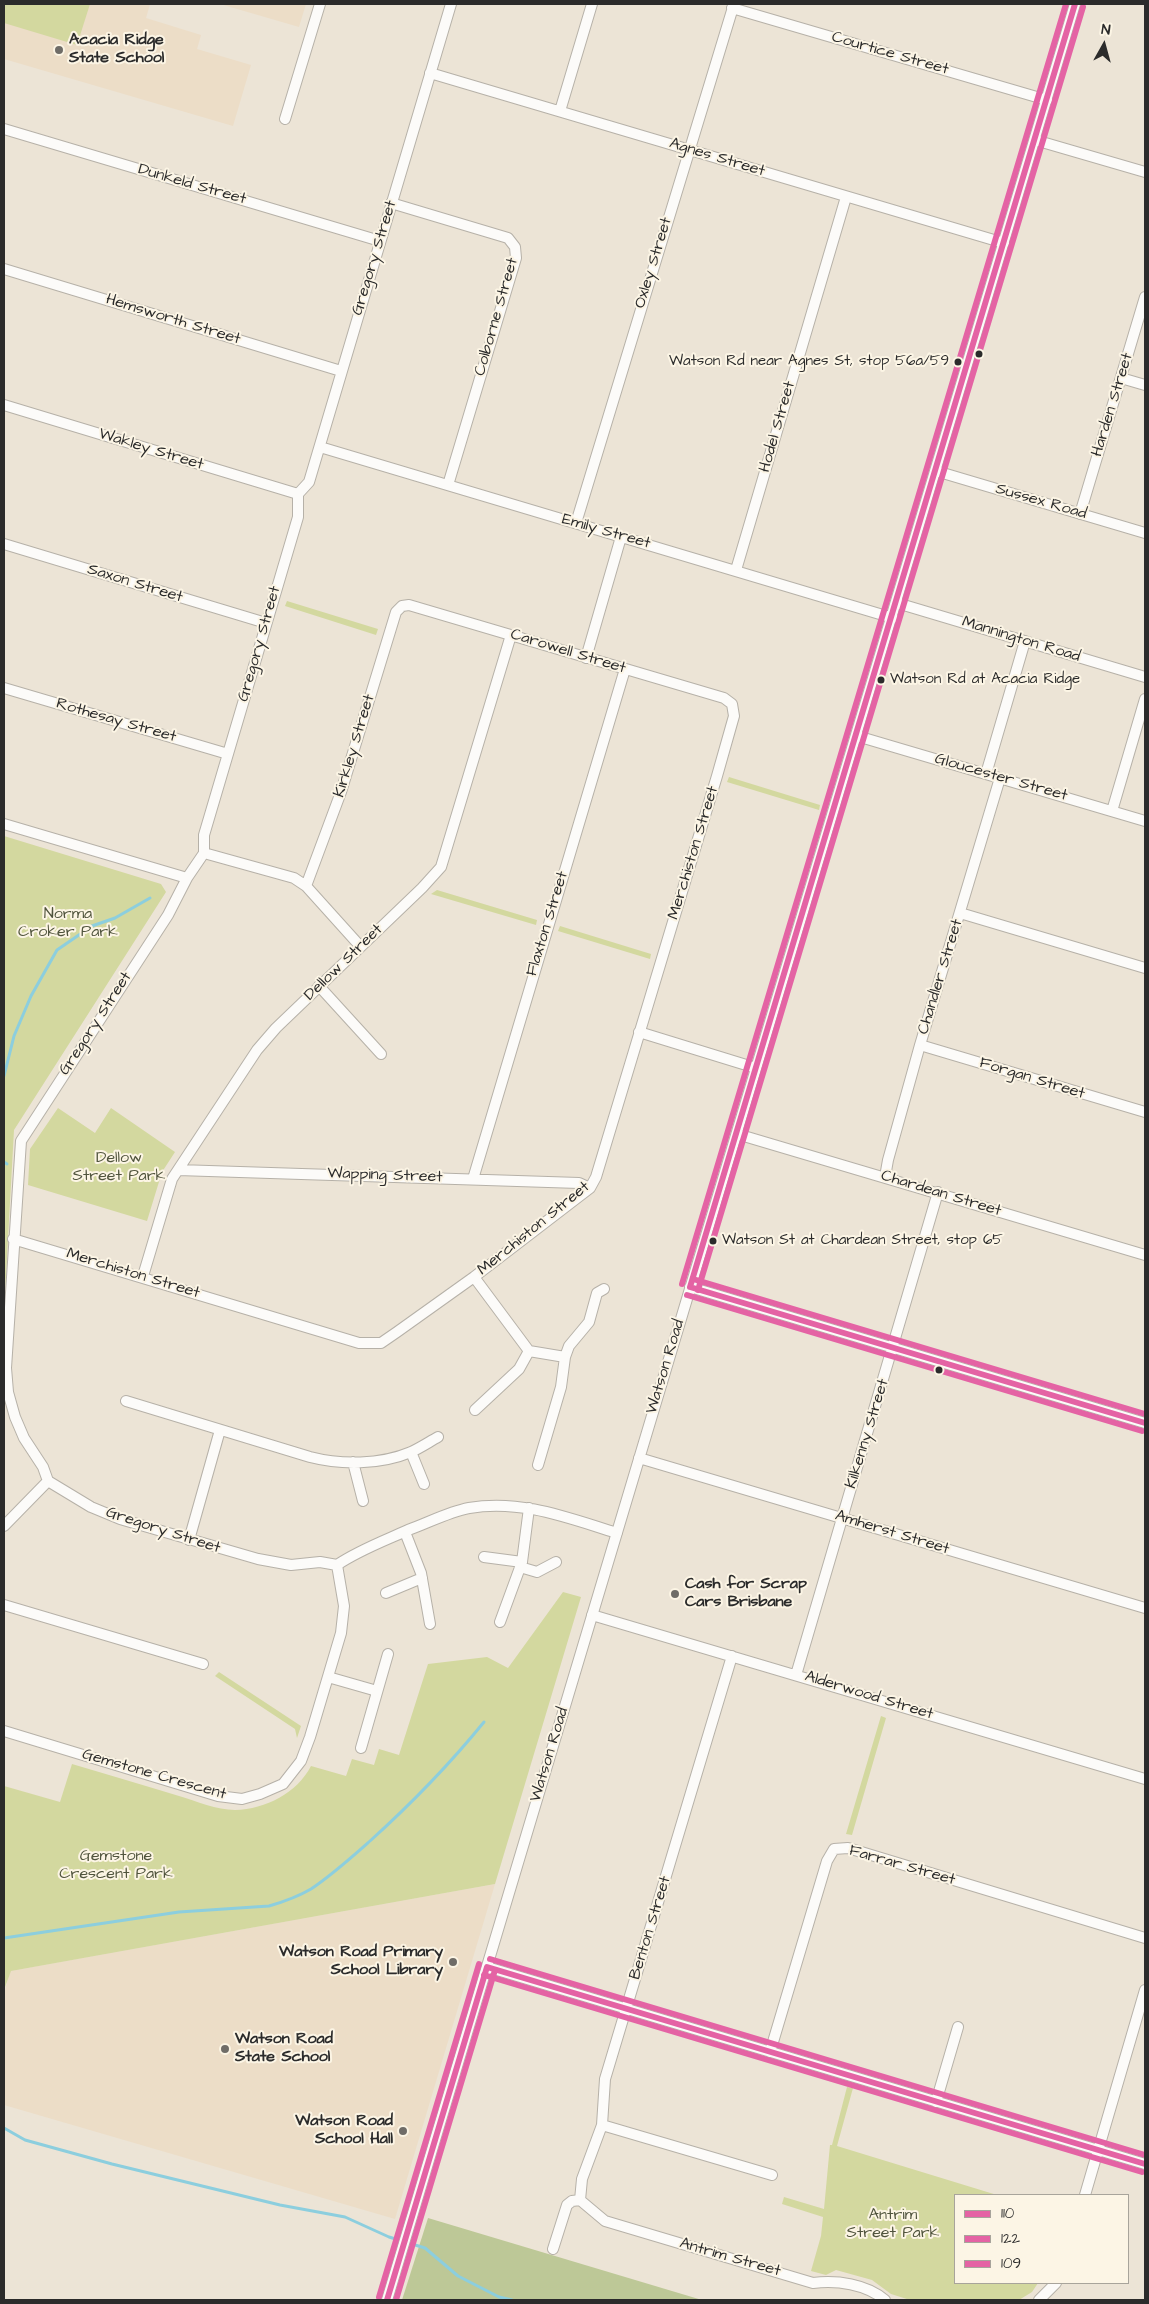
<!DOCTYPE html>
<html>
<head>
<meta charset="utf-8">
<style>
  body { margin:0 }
  #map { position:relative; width:1149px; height:2304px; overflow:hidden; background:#ece4d6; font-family:"Architects Daughter",sans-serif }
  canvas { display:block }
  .frame { position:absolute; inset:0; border:5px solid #2b2b2b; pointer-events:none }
  .legend { position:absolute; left:954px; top:2194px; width:175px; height:90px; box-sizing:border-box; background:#fcf5e5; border:1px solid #a8a49b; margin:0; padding:6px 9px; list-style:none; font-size:15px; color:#2b2b2b }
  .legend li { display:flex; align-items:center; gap:10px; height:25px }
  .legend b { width:25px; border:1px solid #a8a49b }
  .north { position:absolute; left:1079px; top:20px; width:50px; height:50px; -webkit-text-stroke:4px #fcf5e5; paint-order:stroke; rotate:7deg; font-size:14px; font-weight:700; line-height:20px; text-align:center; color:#2b2b2b }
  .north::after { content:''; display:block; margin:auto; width:18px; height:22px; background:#2b2b2b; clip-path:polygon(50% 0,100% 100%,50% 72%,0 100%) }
</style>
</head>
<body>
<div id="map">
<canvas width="1149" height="2304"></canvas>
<div class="frame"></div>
<ul class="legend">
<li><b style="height:6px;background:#e463a4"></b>110</li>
<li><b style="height:6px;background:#e463a4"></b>122</li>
<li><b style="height:6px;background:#e463a4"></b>109</li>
</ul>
<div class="north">N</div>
</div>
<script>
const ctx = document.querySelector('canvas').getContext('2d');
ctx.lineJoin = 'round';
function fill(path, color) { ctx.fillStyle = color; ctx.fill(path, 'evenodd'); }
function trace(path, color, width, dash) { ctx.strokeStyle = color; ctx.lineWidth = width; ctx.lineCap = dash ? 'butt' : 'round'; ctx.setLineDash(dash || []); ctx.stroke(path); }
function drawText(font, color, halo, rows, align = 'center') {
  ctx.font = font + ' "Architects Daughter",sans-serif'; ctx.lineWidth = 4; ctx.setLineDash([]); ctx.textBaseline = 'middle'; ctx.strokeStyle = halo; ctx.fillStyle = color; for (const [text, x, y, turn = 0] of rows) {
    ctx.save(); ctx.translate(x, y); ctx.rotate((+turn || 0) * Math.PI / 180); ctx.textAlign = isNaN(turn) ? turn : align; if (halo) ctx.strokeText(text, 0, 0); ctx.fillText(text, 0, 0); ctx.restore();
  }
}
fill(new Path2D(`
  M 4,4 L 150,4 L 146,18 L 201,35 L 197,49 L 251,65 L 233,126 L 4,59 Z
  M 220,4 L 306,4 L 299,27 Z
  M 495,1884 L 395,2219 L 4,2105 L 4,1994 L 10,1971 Z`), '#ecddc7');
fill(new Path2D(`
  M 4,4 L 90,4 L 77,45 L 4,23 Z
  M 287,601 L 378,629 L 376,635 L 285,606 Z
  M 729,777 L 820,805 L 819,810 L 727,782 Z
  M 4,836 L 161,884 L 166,892 L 14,1130 L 4,1311 Z
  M 437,890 L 537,920 L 536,925 L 431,894 Z
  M 560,926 L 651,954 L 650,959 L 558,931 Z
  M 58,1108 L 95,1133 L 111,1108 L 175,1152 L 162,1172 L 147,1221 L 28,1185 L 30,1149 Z
  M 563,1592 L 581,1597 L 495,1884 L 11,1971 L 4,1990 L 4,1786 L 60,1802 L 72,1764 C 108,1775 144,1785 179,1796 C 196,1801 217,1810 235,1810 C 266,1809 297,1793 311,1766 L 346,1776 L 352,1759 L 374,1765 L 379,1749 L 399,1755 L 428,1664 L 487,1657 L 508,1668 Z
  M 219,1672 L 301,1726 L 297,1738 L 295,1729 L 215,1676 Z
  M 881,1716 L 886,1718 L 852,1835 L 846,1834 Z
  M 847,2087 L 853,2088 L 837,2146 L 997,2195 L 955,2195 L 955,2283 L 1038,2283 L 1032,2292 L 1019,2300 L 910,2300 L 891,2294 L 872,2280 L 836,2270 L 826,2275 L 811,2271 L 821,2236 L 823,2217 L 782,2204 L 784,2197 L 824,2209 L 830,2145 L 832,2145 Z`), '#d3d89f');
fill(new Path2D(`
  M 428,2218 L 702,2300 L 402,2300 Z`), '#bdc897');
trace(new Path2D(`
  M 4,1076 L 14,1036 L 31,996 L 57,950 L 92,926 L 115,918 L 150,898
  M 4,1162 L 7,1164
  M 4,1938 L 179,1912 L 269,1906 C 283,1902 299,1896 311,1889 C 332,1875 352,1857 370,1841 C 411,1804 449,1765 484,1722
  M 4,2128 L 25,2140 L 112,2164 L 280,2205 L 345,2217 L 389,2237 L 425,2248 L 458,2276 L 499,2297 L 512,2300`), '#8ccede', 3);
const minor = new Path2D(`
  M 451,4 L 309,482 L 298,494 L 298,517 L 204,835 L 204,853 L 187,878 L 168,915 L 21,1141 L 6,1368 L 8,1392 L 15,1417 L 24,1438 L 43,1467 L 48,1481 L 91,1507 L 120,1519 L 258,1559 L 291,1565 L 320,1562 L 337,1565 C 359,1550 384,1541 408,1530 C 428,1523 448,1512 469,1508 C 521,1499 568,1518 617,1533
  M 732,8 L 1047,100
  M 430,73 L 1004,243
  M 560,111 L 592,4
  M 285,119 L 320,4
  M 4,129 L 380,241
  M 1035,140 L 1145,172
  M 391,203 L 508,238 L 515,247 L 516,258 L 448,485
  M 4,269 L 341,371
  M 1121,378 L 1145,385
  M 4,405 L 298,494
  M 320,447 L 893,618
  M 936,471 L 1145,533
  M 1080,514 L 1145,297
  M 576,523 L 734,4
  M 4,544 L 266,623
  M 736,570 L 846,197
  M 897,603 L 1145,677
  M 586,658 L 621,537
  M 4,688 L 228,754
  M 857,736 L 1145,821
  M 986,774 L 1025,641
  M 1112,811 L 1145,699
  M 4,824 L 187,878
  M 204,853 L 294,878 L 306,886 L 360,946
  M 960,913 L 1145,968
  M 319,986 L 381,1054
  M 639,1032 L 756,1068
  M 920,1045 L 1145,1112
  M 737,1134 L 1145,1255
  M 178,1170 L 579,1183 L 590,1188
  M 885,1177 L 888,1160 L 920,1045 L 1000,778
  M 473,1179 L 625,669
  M 13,1239 L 359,1343 L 381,1343 L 397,1332 L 474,1277 L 590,1188 L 596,1177 L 717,776 L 734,716 L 732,704 L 724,698 L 409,605 L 402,606 L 396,612 L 341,792 L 306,886
  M 143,1276 L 172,1179 L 257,1050 L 276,1028 L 422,888 L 441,867 L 511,635
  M 474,1277 L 529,1351
  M 690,1287 L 1145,1423
  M 529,1351 L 565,1357 L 569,1346 L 589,1322 L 597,1293 L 604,1289
  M 126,1401 L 310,1457 C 341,1465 380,1465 411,1452 C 420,1448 429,1442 438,1437
  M 475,1410 L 519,1369 L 529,1351
  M 411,1452 L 424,1484
  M 639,1458 L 1145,1608
  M 353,1462 L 363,1501
  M 538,1465 L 561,1387 L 565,1357
  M 4,1526 L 48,1481
  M 405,1532 L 421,1573 L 430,1624
  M 189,1540 L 220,1430
  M 484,1557 L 522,1562
  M 520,1567 L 537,1572 L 556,1562
  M 386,1593 L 422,1578
  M 4,1605 L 203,1664
  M 592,1615 L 1145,1779
  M 500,1622 L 522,1562 L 529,1508
  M 796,1675 L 938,1192
  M 328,1677 L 377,1691
  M 4,1731 L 218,1796 L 242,1799 L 260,1794 L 283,1784 L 301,1761 L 310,1737 L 341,1633 L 344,1606 L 337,1565
  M 361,1748 L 388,1654
  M 487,1967 L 1145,2164
  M 770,2052 L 827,1861 L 834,1849 L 848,1848 L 1145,1938
  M 936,2102 L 958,2027
  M 602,2125 L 772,2175
  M 1085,2195 L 1145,1990
  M 580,2200 L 582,2179 L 602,2125 L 605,2079 L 732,1656
  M 580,2200 L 605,2221 L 813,2283 C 837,2280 866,2284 885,2300
  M 553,2249 L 567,2205 L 572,2201 L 580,2200
  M 387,2300 L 1075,4
  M 1039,2300 L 1056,2283`);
trace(minor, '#b6b1a8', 12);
trace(minor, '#fcfbf9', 10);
trace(new Path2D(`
  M 690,1287 L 1075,4
  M 690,1287 L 1145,1423
  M 487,1967 L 1145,2164
  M 387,2300 L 487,1967`), '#e463a4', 6);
trace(new Path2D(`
  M 698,1290 L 1083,7
  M 687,1295 L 1142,1431
  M 484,1975 L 1142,2172
  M 396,2300 L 495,1970`), '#e463a4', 6);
trace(new Path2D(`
  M 693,1279 L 1145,1414
  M 682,1284 L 1066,4
  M 490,1959 L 1145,2155
  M 379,2297 L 479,1964`), '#e463a4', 6);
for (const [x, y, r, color] of [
  [59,50,5,"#6f6c67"],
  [979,354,4.5,"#2b2b2b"],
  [958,362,4.5,"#2b2b2b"],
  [881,680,4.5,"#2b2b2b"],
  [713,1241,4.5,"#2b2b2b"],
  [939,1370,4.5,"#2b2b2b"],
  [675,1594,5,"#6f6c67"],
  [453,1962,5,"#6f6c67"],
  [225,2049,5,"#6f6c67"],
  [403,2131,5,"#6f6c67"]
]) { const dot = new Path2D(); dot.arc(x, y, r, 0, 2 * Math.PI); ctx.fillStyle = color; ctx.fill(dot); trace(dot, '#fcf5e5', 2); }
drawText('15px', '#2b2b2b', '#fcf5e5', [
  ["Watson Rd near Agnes St, stop 56a/59",949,362,"right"],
  ["Watson Rd at Acacia Ridge",890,680],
  ["Watson St at Chardean Street, stop 65",722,1241]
], 'left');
drawText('bold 16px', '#2b2b2b', '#fcf5e5', [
  ["Acacia Ridge",69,41],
  ["State School",69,59],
  ["Cash for Scrap",685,1585],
  ["Cars Brisbane",685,1603],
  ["Watson Road Primary",443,1953,"right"],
  ["School Library",443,1971,"right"],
  ["Watson Road",235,2040],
  ["State School",235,2058],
  ["Watson Road",393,2122,"right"],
  ["School Hall",393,2140,"right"]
], 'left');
drawText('16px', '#2b2b2b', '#fcf5e5', [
  ["Courtice Street",890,54,16],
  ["Agnes Street",717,158,17],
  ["Dunkeld Street",192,185,16],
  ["Gregory Street",375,258,-73],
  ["Oxley Street",654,263,-73],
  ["Colborne Street",497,317,-74],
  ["Hemsworth Street",173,320,17],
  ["Harden Street",1113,405,-73],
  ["Hodel Street",778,427,-74],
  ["Wakley Street",151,450,17],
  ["Sussex Road",1041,502,16],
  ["Emily Street",606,532,16],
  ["Saxon Street",135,584,17],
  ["Mannington Road",1021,640,17],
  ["Gregory Street",260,644,-74],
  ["Carowell Street",568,652,17],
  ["Rothesay Street",116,721,16],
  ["Kirkley Street",355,746,-73],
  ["Gloucester Street",1001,778,16],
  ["Merchiston Street",694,853,-73],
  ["Flaxton Street",548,924,-73],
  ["Dellow Street",344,963,-44],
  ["Chandler Street",941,977,-73],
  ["Gregory Street",96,1024,-57],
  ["Forgan Street",1032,1079,17],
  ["Wapping Street",385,1176,2],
  ["Chardean Street",941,1194,17],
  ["Merchiston Street",534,1229,-39],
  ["Merchiston Street",133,1274,17],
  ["Watson Road",666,1367,-73],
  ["Kilkenny Street",868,1434,-73],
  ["Gregory Street",163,1531,18],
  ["Amherst Street",892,1533,17],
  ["Alderwood Street",869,1696,17],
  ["Watson Road",550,1755,-73],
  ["Gemstone Crescent",154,1775,16],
  ["Farrar Street",902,1866,16],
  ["Benton Street",651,1928,-73],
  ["Antrim Street",730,2258,16]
]);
drawText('16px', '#50543d', '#fcf5e5', [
  ["Norma",68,915],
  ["Croker Park",68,933],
  ["Dellow",119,1159],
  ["Street Park",119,1177],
  ["Gemstone",116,1857],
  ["Crescent Park",116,1875],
  ["Antrim",893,2216],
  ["Street Park",893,2234]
]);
</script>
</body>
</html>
